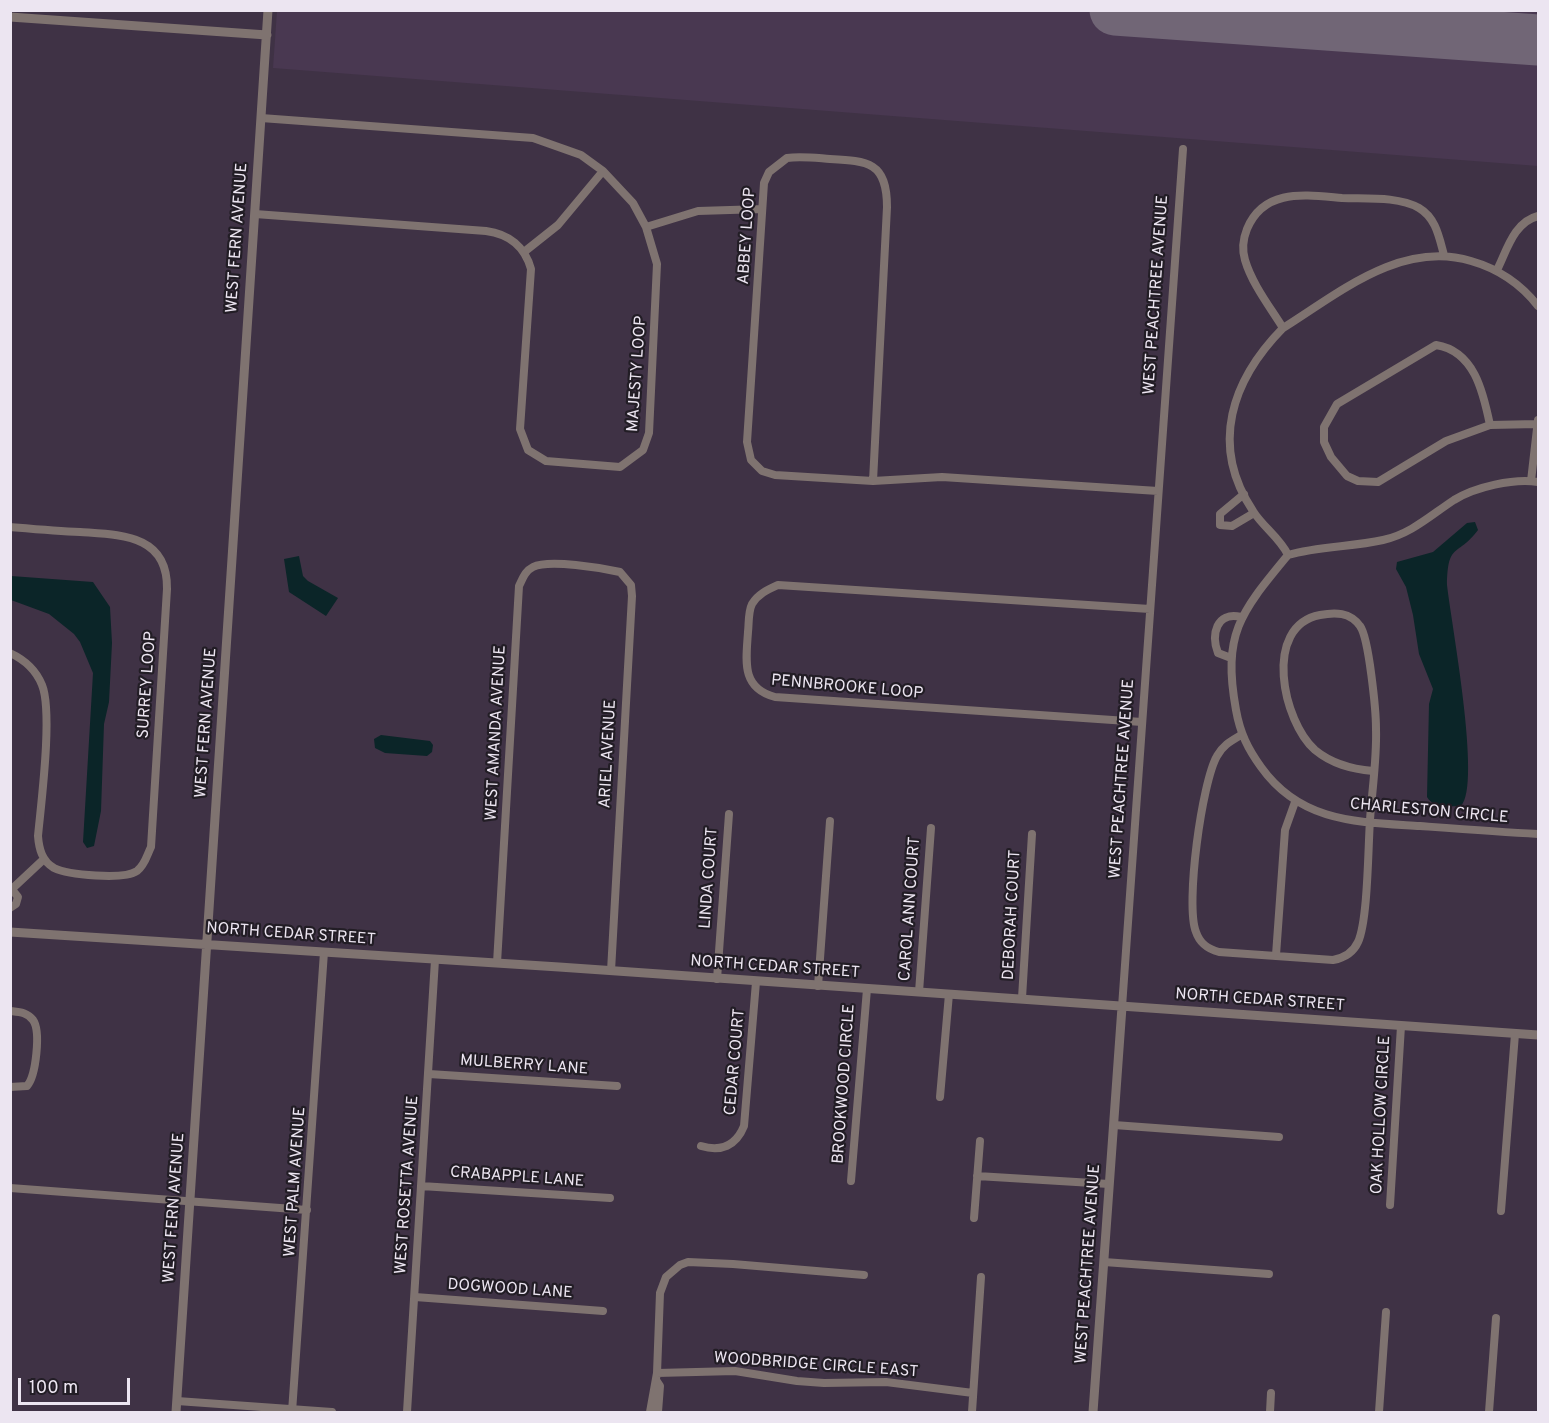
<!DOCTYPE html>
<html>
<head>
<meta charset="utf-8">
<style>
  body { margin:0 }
  #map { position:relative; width:1549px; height:1423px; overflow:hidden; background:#3f3245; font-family:Overpass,sans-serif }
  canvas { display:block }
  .frame { position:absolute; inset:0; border:12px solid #ece5f1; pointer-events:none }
  .scale { position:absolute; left:18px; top:1378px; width:112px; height:27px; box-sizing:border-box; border:3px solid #ece5f1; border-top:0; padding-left:8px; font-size:18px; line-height:21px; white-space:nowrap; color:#ece5f1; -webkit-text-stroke:4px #221d25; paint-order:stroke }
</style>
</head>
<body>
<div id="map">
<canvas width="1549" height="1423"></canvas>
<div class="frame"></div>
<div class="scale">100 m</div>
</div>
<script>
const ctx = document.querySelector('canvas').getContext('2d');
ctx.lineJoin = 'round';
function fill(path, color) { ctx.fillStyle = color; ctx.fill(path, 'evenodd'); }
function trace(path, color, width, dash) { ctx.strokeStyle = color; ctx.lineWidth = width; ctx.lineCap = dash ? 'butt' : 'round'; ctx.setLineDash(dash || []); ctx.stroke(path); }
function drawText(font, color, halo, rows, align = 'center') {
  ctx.font = font + ' Overpass,sans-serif'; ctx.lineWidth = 4.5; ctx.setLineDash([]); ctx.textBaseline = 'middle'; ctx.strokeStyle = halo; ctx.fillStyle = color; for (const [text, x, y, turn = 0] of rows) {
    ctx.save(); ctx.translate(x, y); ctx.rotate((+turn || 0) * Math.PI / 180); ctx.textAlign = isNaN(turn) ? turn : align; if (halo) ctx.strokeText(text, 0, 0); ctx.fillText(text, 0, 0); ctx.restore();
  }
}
fill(new Path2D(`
  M 277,11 L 1538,11 L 1538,166 L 273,68 Z`), '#493851');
fill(new Path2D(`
  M 1475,522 L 1478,530 C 1457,558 1448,541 1447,585 C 1451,622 1482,785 1461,806 C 1449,806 1434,809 1427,797 L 1429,704 L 1433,689 L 1419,654 L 1413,615 L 1406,587 L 1396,569 L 1397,562 L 1433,552 L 1467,523 Z
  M 299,556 L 303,576 L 308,581 L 338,598 L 326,616 L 289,592 L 284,559 Z
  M 11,576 L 93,582 L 110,607 L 112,643 L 109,702 L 104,724 L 101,811 L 94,846 L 87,848 L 83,842 L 93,673 L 80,642 L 74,634 L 49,614 L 11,600 Z
  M 381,735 L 430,741 L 433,745 L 432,752 L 427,756 L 385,753 L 375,748 L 374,739 Z`), '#0b2528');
trace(new Path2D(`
  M 1232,10 L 1241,20
  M 1315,10 L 1331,26
  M 1202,17 L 1212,10
  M 1287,23 L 1307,10
  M 1525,40 L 1538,35`), '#716676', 20);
trace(new Path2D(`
  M 1115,10 L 1538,40`), '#716676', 51);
trace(new Path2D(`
  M 255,214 L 486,231 C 509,234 525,247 531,269 L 520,429 L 528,450 L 546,461 L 620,467 L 643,450 L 649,433 L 657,264 L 646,227 L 633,203 L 603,171 L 581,155 L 533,138 L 261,118
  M 646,227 L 698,211 L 762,209
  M 524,252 L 558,225 L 603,171
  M 1444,255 C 1439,237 1436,218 1419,208 C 1398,196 1365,199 1342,198 C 1305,195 1264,188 1247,229 C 1243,239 1242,250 1245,260 C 1252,284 1270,307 1283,328 C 1339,293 1401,240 1471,261 C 1499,269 1520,283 1538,306
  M 1497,270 C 1507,250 1514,222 1538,216
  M 1283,328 C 1232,380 1209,445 1253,511 C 1263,527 1280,538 1288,555
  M 1490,425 L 1446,441 L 1378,482 L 1358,481 L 1347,476 L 1331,457 L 1324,442 L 1324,427 L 1337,404 L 1436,345 C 1474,351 1483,391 1490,425 L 1537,424
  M 873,481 L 887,207 C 887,162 868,161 830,159 C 816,158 801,156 787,158 L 769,172 L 764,183 L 747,442 L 751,460 L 762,471 L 775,475 L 873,481 L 942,477 L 1158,491
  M 1531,481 L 1538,420
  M 1538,482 C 1514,478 1475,487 1454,500 C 1431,515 1411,534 1383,540 C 1352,547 1318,546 1288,555 C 1241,612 1222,633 1236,710 C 1240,733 1248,749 1261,767 C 1301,823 1358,822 1420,826 C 1460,829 1499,832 1538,834
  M 1244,494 L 1220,514 L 1220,525 L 1232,526 L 1254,513
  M 10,527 C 34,529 57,531 80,532 C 120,535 168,534 167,589 L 151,847 C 147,855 145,865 137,871 C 124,880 68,875 54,868 C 42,861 39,849 38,836 C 41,804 53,712 42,685 C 36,670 25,660 10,653
  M 1231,658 L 1218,653 C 1211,635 1216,611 1241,617
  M 1142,722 L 775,697 C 741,688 746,661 748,632 C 749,624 748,612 752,604 C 758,594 767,590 778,585 L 1150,609
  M 1241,735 C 1231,741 1223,745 1217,756 C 1202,782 1185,905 1196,932 C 1200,944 1208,949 1219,952 L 1333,960 C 1344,958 1353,953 1358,942 C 1368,920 1368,848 1370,820 C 1372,790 1377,759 1376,729 C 1376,711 1369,638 1360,626 C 1350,612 1335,612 1320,615 C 1262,626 1283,722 1315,750 C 1332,764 1351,769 1373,771
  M 10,887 L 18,897 L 16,904 L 10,908
  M 13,888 L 44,859
  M 1276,955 L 1285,830 L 1295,802
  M 497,963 L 519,586 C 523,578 525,571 533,567 C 549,559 602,568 620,572 L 631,585 L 632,596 L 611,971
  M 717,979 L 729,814
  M 818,986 L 830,821
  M 919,992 L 931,828
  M 1022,998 L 1032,834
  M 1122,1007 L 1183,149
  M 10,1011 C 19,1012 27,1012 33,1020 C 41,1031 36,1076 27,1086 L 10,1087
  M 429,1074 L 617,1086
  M 940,1097 L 949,994
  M 1114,1125 L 1279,1137
  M 701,1146 C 721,1152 736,1146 744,1126 L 756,982
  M 977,1176 L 1109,1184
  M 851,1181 L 867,989
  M 421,1186 L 610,1198
  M 10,1188 L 307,1210
  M 1390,1205 L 1401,1026
  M 1501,1211 L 1515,1034
  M 974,1218 L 980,1141
  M 1104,1262 L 1269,1274
  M 415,1297 L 603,1311
  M 657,1373 L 735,1371 L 797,1381 L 824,1383 L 886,1382 L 973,1393
  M 656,1380 L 660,1386 L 658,1412
  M 177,1401 L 332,1412
  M 292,1412 L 324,952
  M 407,1412 L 435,960
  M 650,1412 L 657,1373 L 660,1293 L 666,1277 L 680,1265 L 688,1262 L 733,1264 L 864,1275
  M 972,1412 L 981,1277
  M 1270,1412 L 1271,1393
  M 1379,1412 L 1386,1312
  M 1489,1412 L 1496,1318`), '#7f7370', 8);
trace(new Path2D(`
  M 10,17 L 267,35
  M 10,932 L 559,967 L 1538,1035
  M 176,1412 L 268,10
  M 1093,1412 L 1122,1007`), '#7f7370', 9);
drawText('16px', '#ece5f1', '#221d25', [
  ["ABBEY LOOP",748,236,-86],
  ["WEST FERN AVENUE",238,238,-86],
  ["WEST PEACHTREE AVENUE",1157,295,-86],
  ["MAJESTY LOOP",638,374,-86],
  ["SURREY LOOP",148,685,-86],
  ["PENNBROOKE LOOP",847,688,5],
  ["WEST FERN AVENUE",207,723,-86],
  ["WEST AMANDA AVENUE",497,733,-87],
  ["ARIEL AVENUE",609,754,-87],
  ["WEST PEACHTREE AVENUE",1123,779,-86],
  ["CHARLESTON CIRCLE",1429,812,5],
  ["LINDA COURT",710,878,-86],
  ["CAROL ANN COURT",911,909,-86],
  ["DEBORAH COURT",1013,915,-87],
  ["NORTH CEDAR STREET",291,935,4],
  ["NORTH CEDAR STREET",775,968,4],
  ["NORTH CEDAR STREET",1260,1001,4],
  ["CEDAR COURT",736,1062,-85],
  ["MULBERRY LANE",524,1066,4],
  ["BROOKWOOD CIRCLE",845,1084,-86],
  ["OAK HOLLOW CIRCLE",1382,1115,-87],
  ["CRABAPPLE LANE",517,1178,4],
  ["WEST PALM AVENUE",296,1182,-86],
  ["WEST ROSETTA AVENUE",408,1185,-86],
  ["WEST FERN AVENUE",175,1208,-86],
  ["WEST PEACHTREE AVENUE",1089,1264,-86],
  ["DOGWOOD LANE",510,1290,4],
  ["WOODBRIDGE CIRCLE EAST",816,1366,4]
]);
</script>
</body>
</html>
